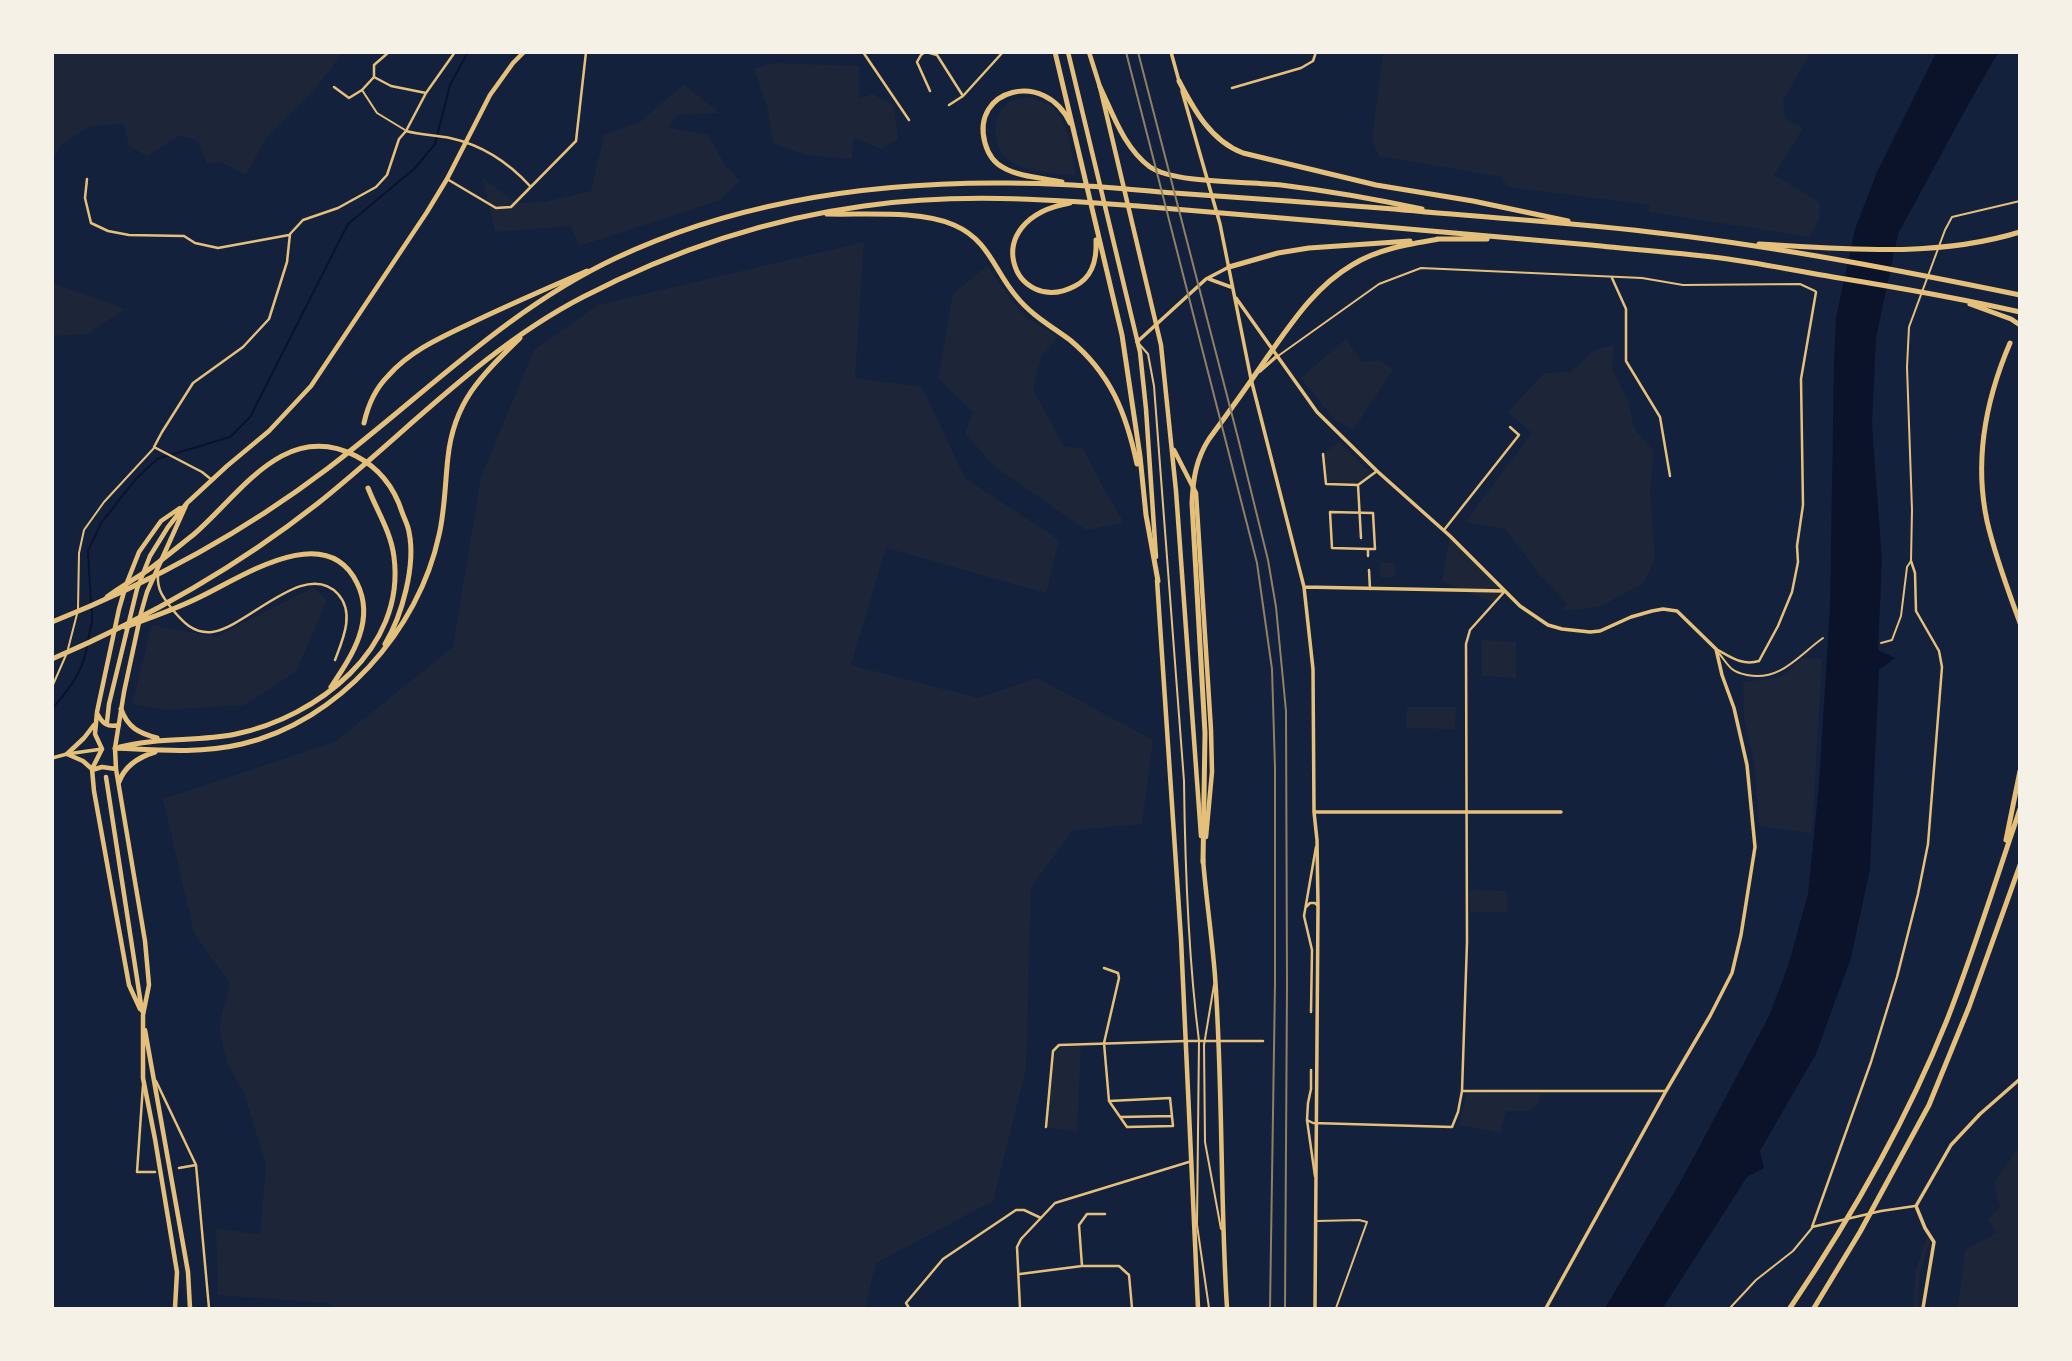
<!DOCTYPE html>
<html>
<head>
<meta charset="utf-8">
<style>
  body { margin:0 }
  #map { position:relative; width:2072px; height:1361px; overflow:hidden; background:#14213d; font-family:Manrope,sans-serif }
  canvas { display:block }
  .frame { position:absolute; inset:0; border:54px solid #f6f1e7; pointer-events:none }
</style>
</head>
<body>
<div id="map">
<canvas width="2072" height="1361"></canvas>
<div class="frame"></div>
</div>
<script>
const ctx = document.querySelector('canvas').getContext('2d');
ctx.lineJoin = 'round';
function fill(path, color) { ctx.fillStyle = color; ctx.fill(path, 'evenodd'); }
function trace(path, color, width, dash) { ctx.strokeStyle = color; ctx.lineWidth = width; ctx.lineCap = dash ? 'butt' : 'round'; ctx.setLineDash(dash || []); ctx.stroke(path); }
fill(new Path2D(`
  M 53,52 L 342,52 L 342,53 L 317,87 L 266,138 L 246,175 L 221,162 L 207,164 L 198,141 L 180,135 L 147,156 L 129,146 L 124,124 L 90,126 L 61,145 L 53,158 Z
  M 1383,53 L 1810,53 L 1783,101 L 1785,118 L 1803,128 L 1774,175 L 1819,202 L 1819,219 L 1810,237 L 1649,212 L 1649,205 L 1508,187 L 1501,177 L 1379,156 L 1372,140 Z
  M 774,63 L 859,66 L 859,98 L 873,94 L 894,106 L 898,139 L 881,149 L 854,137 L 852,159 L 805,155 L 773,143 L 767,106 L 754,69 Z
  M 684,84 L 719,113 L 678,115 L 667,127 L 708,135 L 725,165 L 740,181 L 720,200 L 579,246 L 571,226 L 495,232 L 483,178 L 516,203 L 544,202 L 591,191 L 604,135 L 640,122 Z
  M 1034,98 C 1043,102 1052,105 1058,113 C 1069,127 1072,158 1076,175 C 1056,174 1032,174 1013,163 C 989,150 988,106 1017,99 C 1022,97 1029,98 1034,98 Z
  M 864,242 L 855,378 L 922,387 L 965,478 L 1059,540 L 1046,593 L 886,548 L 851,665 L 978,698 L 1037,678 L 1153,740 L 1142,824 L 1073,830 L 1031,887 L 1026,1069 L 993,1201 L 876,1263 L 865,1308 L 334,1308 L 328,1303 L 218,1295 L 216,1228 L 260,1235 L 266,1165 L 244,1093 L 227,1063 L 219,1026 L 230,984 L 194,933 L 163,799 L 335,742 L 453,647 L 481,477 L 534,350 L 598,305 Z
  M 987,266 L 1015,305 L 1027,318 L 1058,337 L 1041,357 L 1033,389 L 1064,447 L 1083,448 L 1107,495 L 1124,523 L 1086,530 L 994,466 L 965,433 L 973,412 L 938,378 L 953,294 Z
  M 52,282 L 58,285 L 125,309 L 87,334 L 53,336 Z
  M 1346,339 L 1362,362 L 1380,360 L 1393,370 L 1353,430 L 1334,419 L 1301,378 Z
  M 1614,345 L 1612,369 L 1628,400 L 1634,428 L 1654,451 L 1650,491 L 1655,559 L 1644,583 L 1599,607 L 1563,611 L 1567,603 L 1540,575 L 1505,529 L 1465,522 L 1532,433 L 1508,412 L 1544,373 L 1570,372 L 1596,349 Z
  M 1339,442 L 1372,474 L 1358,485 L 1326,484 L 1323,454 Z
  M 1450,536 L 1505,591 L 1495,603 L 1442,581 Z
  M 1380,563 L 1395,563 L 1395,577 L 1380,577 Z
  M 313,588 L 327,600 L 296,672 L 244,705 L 167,710 L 132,704 L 152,625 L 215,637 Z
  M 1482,640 L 1516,642 L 1516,678 L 1482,676 Z
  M 1803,658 L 1822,659 L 1812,833 L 1759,826 L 1755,769 L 1744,718 L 1743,682 L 1781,677 Z
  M 1407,707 L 1456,707 L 1455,729 L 1406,728 Z
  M 1470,890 L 1507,891 L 1507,912 L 1470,912 Z
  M 1081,1043 L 1077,1132 L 1046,1127 L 1053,1051 L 1071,1044 Z
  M 1467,1093 L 1540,1094 L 1540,1101 L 1530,1111 L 1506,1111 L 1500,1133 L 1459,1125 Z
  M 2019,1147 L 2019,1308 L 1958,1308 L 1965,1250 L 1997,1233 L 1988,1219 L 2000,1207 L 1994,1183 Z
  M 1928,1235 L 1930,1241 L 1920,1272 L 1918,1308 L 1913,1308 L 1915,1272 Z`), '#1d2539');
fill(new Path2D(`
  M 1936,53 L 1998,53 L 1968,105 L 1898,234 L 1876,338 L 1872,424 L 1882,561 L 1878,650 L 1895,658 L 1879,670 L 1870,869 L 1851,958 L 1816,1054 L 1760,1151 L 1764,1168 L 1747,1177 L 1663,1308 L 1605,1308 L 1682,1179 L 1769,1016 L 1788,966 L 1808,894 L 1819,784 L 1830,606 L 1834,359 L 1836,318 L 1855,229 L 1877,172 Z`), '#0b132b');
trace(new Path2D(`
  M 91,603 L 88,551 L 101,523 L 135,480 L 157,459 L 230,437 L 250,417 L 348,224 L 415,168 L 435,144 L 450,85 L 468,52
  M 88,641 L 92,621 L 92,609
  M 52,709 C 70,688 82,673 87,647`), '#0b132b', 2);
trace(new Path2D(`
  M 362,90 L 377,113 L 405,130
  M 1140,345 L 1148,354 L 1154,386 L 1184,781 C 1185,867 1188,955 1199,1041 L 1197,1224
  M 1278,356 L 1379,284 L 1421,268 L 1642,278 L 1683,285 L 1800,284 L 1815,291
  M 78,609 L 79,553 L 84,530 L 104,502 L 154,448
  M 1881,643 L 1892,640 L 1901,616 L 1907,567 L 1911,561 L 1912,510 L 1907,367 L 1909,327 L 1945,230 L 1952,217 L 2020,201
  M 68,649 L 77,614
  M 1718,652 C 1723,658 1727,665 1732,669 C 1737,673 1742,674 1747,675 C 1780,682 1799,655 1823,638
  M 52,687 L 66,655
  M 1214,985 L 1204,1045 L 1205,1142 L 1221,1229
  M 1317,1221 L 1359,1220 L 1367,1222 L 1336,1308
  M 1197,1225 L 1209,1308
  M 1730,1308 L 1756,1280 L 1793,1251 L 1812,1228`), '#e5c07b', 2);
trace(new Path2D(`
  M 863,52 L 909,120
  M 925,52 L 921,55 L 917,62 L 930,91
  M 926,52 L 937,55 L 963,96
  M 374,77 L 391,86 L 426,93
  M 334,87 L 349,98 L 362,90 L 374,77 L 374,65 L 389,52
  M 1232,88 L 1301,68 L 1313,61 L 1316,52
  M 949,105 L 963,96 L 1003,52
  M 406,131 C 421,135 435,135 450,138 C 482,145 509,163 530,186
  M 87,179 L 85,198 L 91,223 L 108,231 L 129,235 L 184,236 L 195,243 L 218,248 L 289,235
  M 447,179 L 496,208 L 511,207 L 576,141 L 586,52
  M 290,234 L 303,220 L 338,208 L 376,187 L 387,175 L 399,139 L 406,131 L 426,93 L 455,52
  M 1612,278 L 1626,309 L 1626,361 L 1660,417 L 1670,476
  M 1323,454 L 1326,484 L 1358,485
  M 212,480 L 202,472 L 154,447 L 162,432 L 193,383 L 243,347 L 269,319 L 287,262 L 290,234
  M 1444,530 L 1519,435 L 1510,427
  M 1361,538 L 1358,485 L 1377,471
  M 1368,549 L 1332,548 L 1330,512 L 1373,513 L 1375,549 L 1368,549 L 1368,556
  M 1369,570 L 1370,589
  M 158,575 C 157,590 163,597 172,609 C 182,621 193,634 212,632 C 248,627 305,558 338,594 C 355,613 343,639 335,660
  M 1716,649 C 1731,657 1742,666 1759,661 L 1778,626 L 1792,592 L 1798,562 L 1797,546 L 1803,505 L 1801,379 L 1816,292
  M 1306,907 L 1310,903 L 1315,903 L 1317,905
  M 1104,968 L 1118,973 L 1119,978 L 1104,1043 L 1109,1101 L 1127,1127 L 1173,1126 L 1170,1098 L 1109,1101
  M 1311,1012 L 1312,950 L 1304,916 L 1316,847
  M 1311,1070 L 1311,1089 L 1308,1103 L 1307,1120 L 1313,1123 L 1452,1127 L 1458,1112 L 1462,1091 L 1467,942 L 1466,644 L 1470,630 L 1505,591
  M 156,1081 L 196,1165 L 209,1308
  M 143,1085 L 137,1172 L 155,1172
  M 1462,1091 L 1666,1091
  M 1120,1117 L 1172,1116
  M 1307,1120 L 1315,1176
  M 1046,1127 L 1053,1051 L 1059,1045 L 1186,1041 L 1263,1041
  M 179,1168 L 196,1165
  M 1812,1227 L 1871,1062 L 1897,977 L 1918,894 L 1928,844 L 1942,667 L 1939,651 L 1916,611 L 1915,573 L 1911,561
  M 1812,1227 L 1881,1211 L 1915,1206
  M 1082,1266 L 1079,1225 L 1087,1214 L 1105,1214
  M 1020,1274 L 1082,1266 L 1119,1266 L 1129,1275 L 1132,1308
  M 909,1308 L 906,1303 L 943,1259 L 1016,1210 L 1024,1210 L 1041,1218
  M 1020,1308 L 1017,1247 L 1021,1239 L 1055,1203 L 1192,1161`), '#e5c07b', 2.5);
trace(new Path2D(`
  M 1171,52 L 1179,81
  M 1182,91 L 1220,224 L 1251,379 L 1304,587 L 1313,669 L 1314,812 L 1317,840 L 1318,906 L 1315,1308
  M 1209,279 L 1231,287
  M 1236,298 L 1317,412 L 1377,471 L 1450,536 L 1520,606 L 1548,625 L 1562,629 L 1590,632 L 1600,631 L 1631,617 L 1652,611 L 1663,609 L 1677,611 L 1716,649 L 1722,675 L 1734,708 L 1747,765 L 1755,847 L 1741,935 L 1732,973 L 1710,1016 L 1666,1091 L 1546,1308
  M 1137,342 L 1206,279 L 1229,267
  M 1260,371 L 1277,356
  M 1304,587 L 1503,591
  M 52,758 L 67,754 L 102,749
  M 1314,812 L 1561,812
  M 1923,1308 L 1934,1242 L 1925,1228 L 1916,1206 L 1951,1145 L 1980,1114 L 2020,1079`), '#e5c07b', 3.5);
trace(new Path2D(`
  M 97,713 C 102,723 107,728 119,725
  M 107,722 L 109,704 L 137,589 L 150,556 L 168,527 L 187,503 L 227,466 L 269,431 L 311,386 L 427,212 L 447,179 L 490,95 L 513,63 L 524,52
  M 102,749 L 92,769 L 94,791 L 129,985 L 140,1009
  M 102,749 L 95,734 L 97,712 L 119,609 L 126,585 L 139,552 L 161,521 L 180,508
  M 92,769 L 83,761 L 67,754 L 84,738 L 94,725
  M 92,770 L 102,767 L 116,769
  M 106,777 L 142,1011
  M 145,1030 L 188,1272 L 190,1308
  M 175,1308 L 177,1272 L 155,1139 L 143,1078 L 143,1015 L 149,985 L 145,941 L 116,769 L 115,748 L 124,692 L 141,613 L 147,592 L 187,503`), '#e5c07b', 4.5);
trace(new Path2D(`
  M 1068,52 L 1140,352 L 1146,409 L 1156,557
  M 1089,52 L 1100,87 L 1161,345 L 1176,491 L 1201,836
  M 1174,450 L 1196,493 L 1211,730 L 1212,772 L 1206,837
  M 1157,580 L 1181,939 L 1198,1308
  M 1203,859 C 1206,898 1212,937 1215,976 C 1223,1087 1220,1198 1227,1308`), '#e5c07b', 4.5);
trace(new Path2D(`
  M 1055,52 L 1122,335 L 1140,456 L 1146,515 L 1158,581
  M 1179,81 C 1194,110 1211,141 1243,153 L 1376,185 L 1473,201 L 1568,221
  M 1100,87 C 1113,114 1124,148 1150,167 C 1176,184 1247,181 1281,185 C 1329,191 1375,199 1422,209
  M 1062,182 C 1044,178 1020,177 1004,168 C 994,163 988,154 985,143 C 970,89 1045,69 1070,123
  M 1070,203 C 974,220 1015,318 1075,286 C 1093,277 1097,259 1096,240
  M 827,214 C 866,215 919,210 954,225 C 989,240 994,270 1016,296 C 1031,315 1051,326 1070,340 C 1111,374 1126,413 1137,464
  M 1437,239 L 1487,239
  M 1759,244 C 1845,249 1936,258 2020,232
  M 1229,267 L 1278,253 L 1309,248 L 1410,241
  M 1970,304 L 2011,319 L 2020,325
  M 2010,343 C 1986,399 1974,460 1987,521 C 1995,556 2008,590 2020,623
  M 364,423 C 368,405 375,389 388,376 C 410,351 440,338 469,324 C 508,305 548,288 587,271
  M 107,597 C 121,586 137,578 151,568 C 166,557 179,546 193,535 C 239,496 284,419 356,456 C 379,468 394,487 402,512 C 404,518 408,525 409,532 C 416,565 402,616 385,644
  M 52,622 C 150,583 244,532 327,469 C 422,397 507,309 616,258 C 733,203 867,183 995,183 C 1055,182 1114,188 1174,193 C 1247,198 1321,203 1394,209 C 1485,218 1576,222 1667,234 C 1785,248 1903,271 2020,295
  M 125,627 C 150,618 176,609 200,597 C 242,577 326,519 357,583 C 376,621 351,657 331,687
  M 52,659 C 145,619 237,567 317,504 C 405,434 482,349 583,297 C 670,252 767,219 864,206 C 955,193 1046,199 1138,206 C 1198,211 1258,216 1317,221 C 1409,229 1500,237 1591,245 C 1637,250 1683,253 1728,259 C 1763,264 1798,271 1833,277 C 1895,287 1958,298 2020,312
  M 121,709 C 128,728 139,733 157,738
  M 120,747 C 158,737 198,742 236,734 C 317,717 406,649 394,557 C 391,532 377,511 368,488
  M 115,748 C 157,750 200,754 242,744 C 338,722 419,630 439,535 C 445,510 445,483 448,457 C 454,401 482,375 520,338
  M 119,782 C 125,765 139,757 155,752
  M 2006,840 L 2020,771
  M 1203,862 L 1205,733 L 1192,503 C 1193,479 1196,459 1209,439 C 1229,412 1249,384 1268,356 C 1293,321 1315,287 1352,265 C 1378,249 1409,244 1439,239
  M 1790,1308 C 1851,1218 1906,1122 1947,1020 C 1974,951 1996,879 2020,809
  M 1814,1308 L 1860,1232 L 1929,1105 L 1969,1007 L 2020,865`), '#e5c07b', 5);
trace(new Path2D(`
  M 1126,52 L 1257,563 L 1272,669 L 1275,768 L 1275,984 L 1270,1308
  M 1138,52 L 1238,438 L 1268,560 L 1276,607 L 1286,711 L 1287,984 L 1285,1308`), '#918062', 2);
</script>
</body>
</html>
